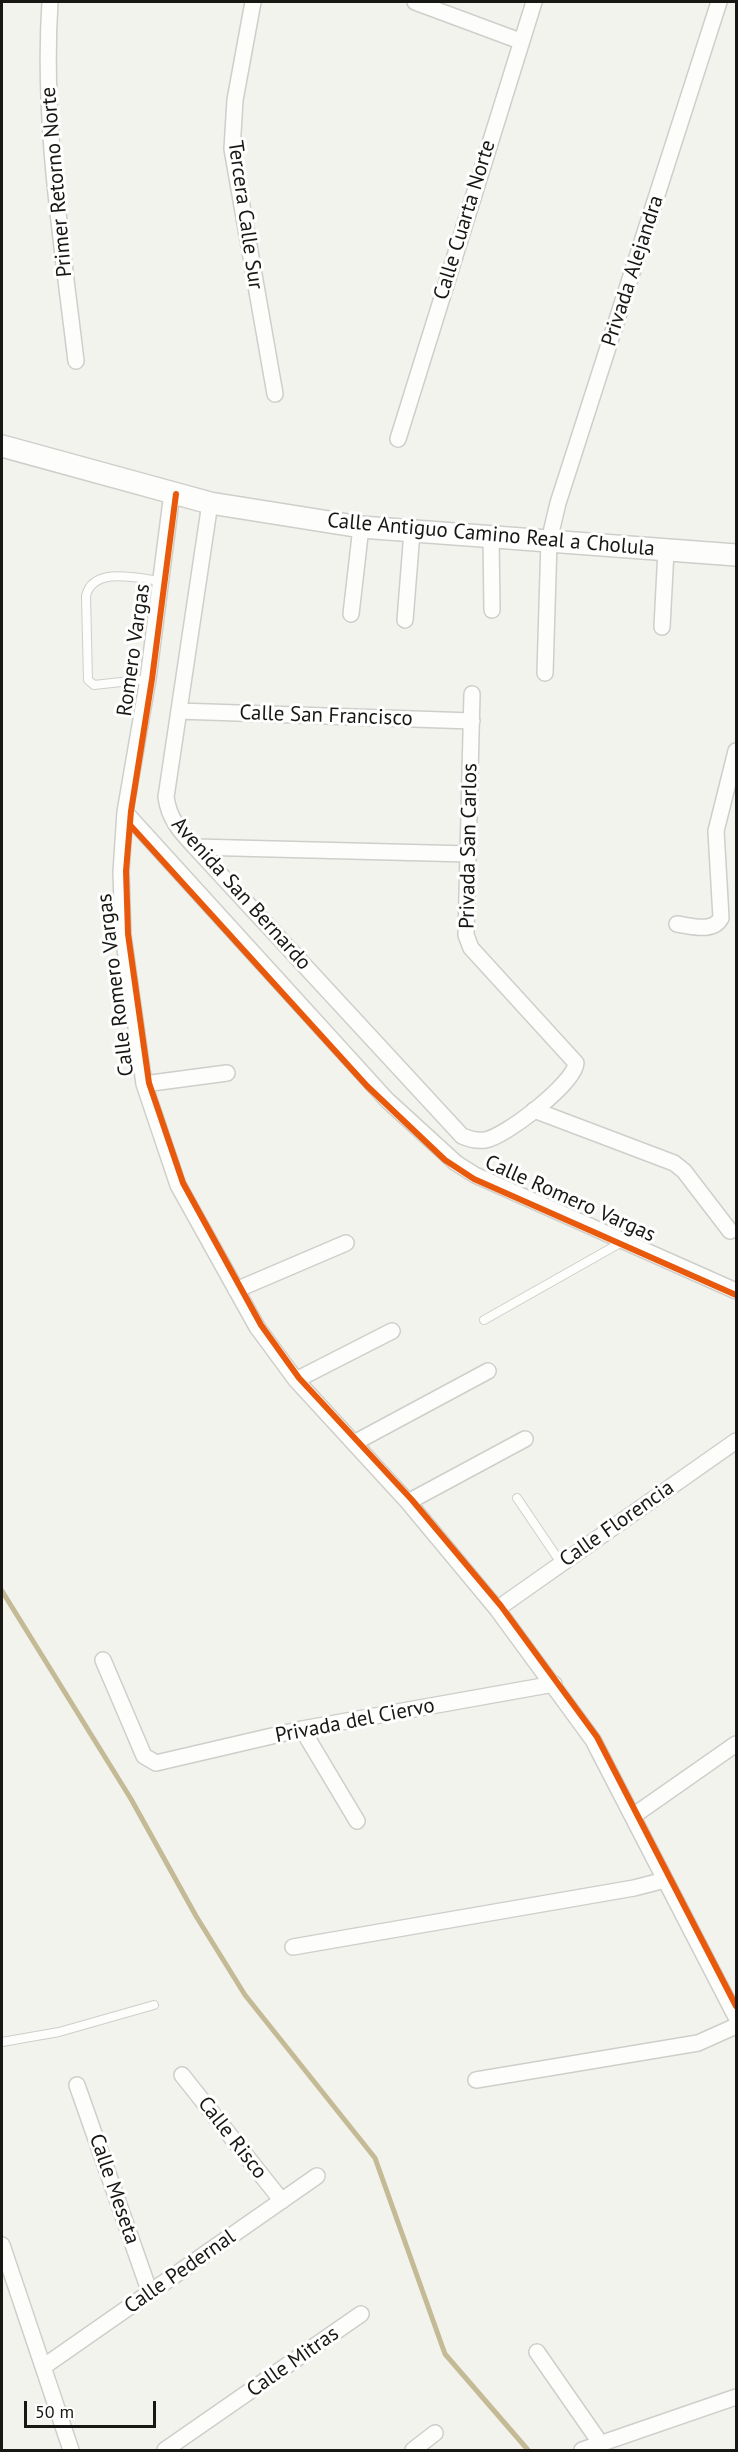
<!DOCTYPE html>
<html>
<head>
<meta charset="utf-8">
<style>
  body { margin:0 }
  #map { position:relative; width:738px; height:2452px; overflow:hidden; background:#f3f3ee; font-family:"PT Sans",sans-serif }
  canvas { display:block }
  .frame { position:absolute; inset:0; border:3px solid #181714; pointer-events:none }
  .scale { position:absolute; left:24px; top:2401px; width:132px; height:27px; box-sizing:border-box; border:3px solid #181714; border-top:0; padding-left:8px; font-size:18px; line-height:21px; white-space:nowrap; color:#181714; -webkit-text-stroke:4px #fff; paint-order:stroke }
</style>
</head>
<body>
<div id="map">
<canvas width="738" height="2452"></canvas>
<div class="frame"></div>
<div class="scale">50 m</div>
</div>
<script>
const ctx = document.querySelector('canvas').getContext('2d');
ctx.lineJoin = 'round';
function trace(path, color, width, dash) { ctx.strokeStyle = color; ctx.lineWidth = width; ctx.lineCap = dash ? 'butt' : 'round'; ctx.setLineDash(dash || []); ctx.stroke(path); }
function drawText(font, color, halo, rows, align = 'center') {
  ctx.font = font + ' "PT Sans",sans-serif'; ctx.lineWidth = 6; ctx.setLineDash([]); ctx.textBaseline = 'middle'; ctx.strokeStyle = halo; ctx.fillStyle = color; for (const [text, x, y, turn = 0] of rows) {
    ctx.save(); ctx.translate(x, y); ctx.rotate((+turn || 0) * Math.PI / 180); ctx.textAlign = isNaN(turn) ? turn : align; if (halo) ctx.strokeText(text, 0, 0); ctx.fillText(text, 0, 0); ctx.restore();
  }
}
trace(new Path2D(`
  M 2,1591 L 131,1799 L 196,1916 L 245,1995 L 375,2158 L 445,2354 L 528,2450`), '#c4ba95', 5);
const service = new Path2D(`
  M 148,679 L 94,685 L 88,680 L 86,596 C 93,566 137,578 160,581
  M 484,1320 L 622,1242
  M 517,1498 L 561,1563
  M 2,2042 L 59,2032 L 154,2005`);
const minor = new Path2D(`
  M 50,2 C 42,122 62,242 76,361
  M 253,2 L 235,100 L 232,149 L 275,394
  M 415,2 L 520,41
  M 398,439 L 534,2
  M 172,493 L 148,679 L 125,812 L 121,872 L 123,935 L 144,1084 L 178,1185 L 257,1327 L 296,1380 L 408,1502 L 497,1609 L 593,1740 L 736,2017
  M 210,503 L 166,797 C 169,819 180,831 195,847 L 462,1136 C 469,1139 477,1141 485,1140 C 505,1137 575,1083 576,1063 L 471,948 L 466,935 L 472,694
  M 491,537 L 492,610
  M 351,614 L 361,527
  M 405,620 L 412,532
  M 662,627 L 666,550
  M 545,673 L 549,541 L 558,503 L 719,2
  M 179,711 L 472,721
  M 125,812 L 387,1100 L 456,1163 L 475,1175 L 736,1291
  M 195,847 L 469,854
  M 677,924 C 692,926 713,933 721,918 L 716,831 L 736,751
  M 144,1084 L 227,1073
  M 534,1110 L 674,1163 L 684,1171 L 730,1231
  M 236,1290 L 346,1243
  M 296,1380 L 392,1331
  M 354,1443 L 488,1371
  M 408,1502 L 525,1439
  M 497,1609 L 736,1441
  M 103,1660 L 144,1756 L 156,1763 L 302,1729 L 554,1684
  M 302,1729 L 357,1821
  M 633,1816 L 736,1744
  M 293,1947 L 634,1888 L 665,1880
  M 182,2075 L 282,2201
  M 476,2080 L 698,2043 L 736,2026
  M 77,2085 L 150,2293
  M 2,2245 L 71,2450
  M 537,2352 L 601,2444
  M 43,2367 L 317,2176
  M 165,2450 L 361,2314
  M 413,2450 L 435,2433
  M 582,2450 L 736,2397`);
const secondary = new Path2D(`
  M 2,446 L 210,503 L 361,527 L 736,555`);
trace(service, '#cececa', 10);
trace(minor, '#cececa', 18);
trace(secondary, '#cececa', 24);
trace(service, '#fdfdfc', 8);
trace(minor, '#fdfdfc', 15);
trace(secondary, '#fdfdfc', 21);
trace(new Path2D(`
  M 176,494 L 152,679 L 131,811 L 126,871 L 128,934 L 149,1083 L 183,1183 L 261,1325 L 299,1378 L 412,1500 L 501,1606 L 597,1737 L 736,2006
  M 130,825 L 367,1086 L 445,1160 L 474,1179 L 736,1295`), '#e8590c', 6);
drawText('21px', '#181714', '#fff', [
  ["Primer Retorno Norte",57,182,-95],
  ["Tercera Calle Sur",245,215,82],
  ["Calle Cuarta Norte",465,220,-73],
  ["Privada Alejandra",633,271,-72],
  ["Calle Antiguo Camino Real a Cholula",491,535,5],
  ["Romero Vargas",134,650,-82],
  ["Calle San Francisco",326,716,2],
  ["Privada San Carlos",469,846,-89],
  ["Avenida San Bernardo",241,894,48],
  ["Calle Romero Vargas",116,985,-97],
  ["Calle Romero Vargas",570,1199,24],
  ["Calle Florencia",617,1524,-35],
  ["Privada del Ciervo",355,1721,-11],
  ["Calle Risco",232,2138,52],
  ["Calle Meseta",114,2189,71],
  ["Calle Pedernal",180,2272,-35],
  ["Calle Mitras",293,2362,-35]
]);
</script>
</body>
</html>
